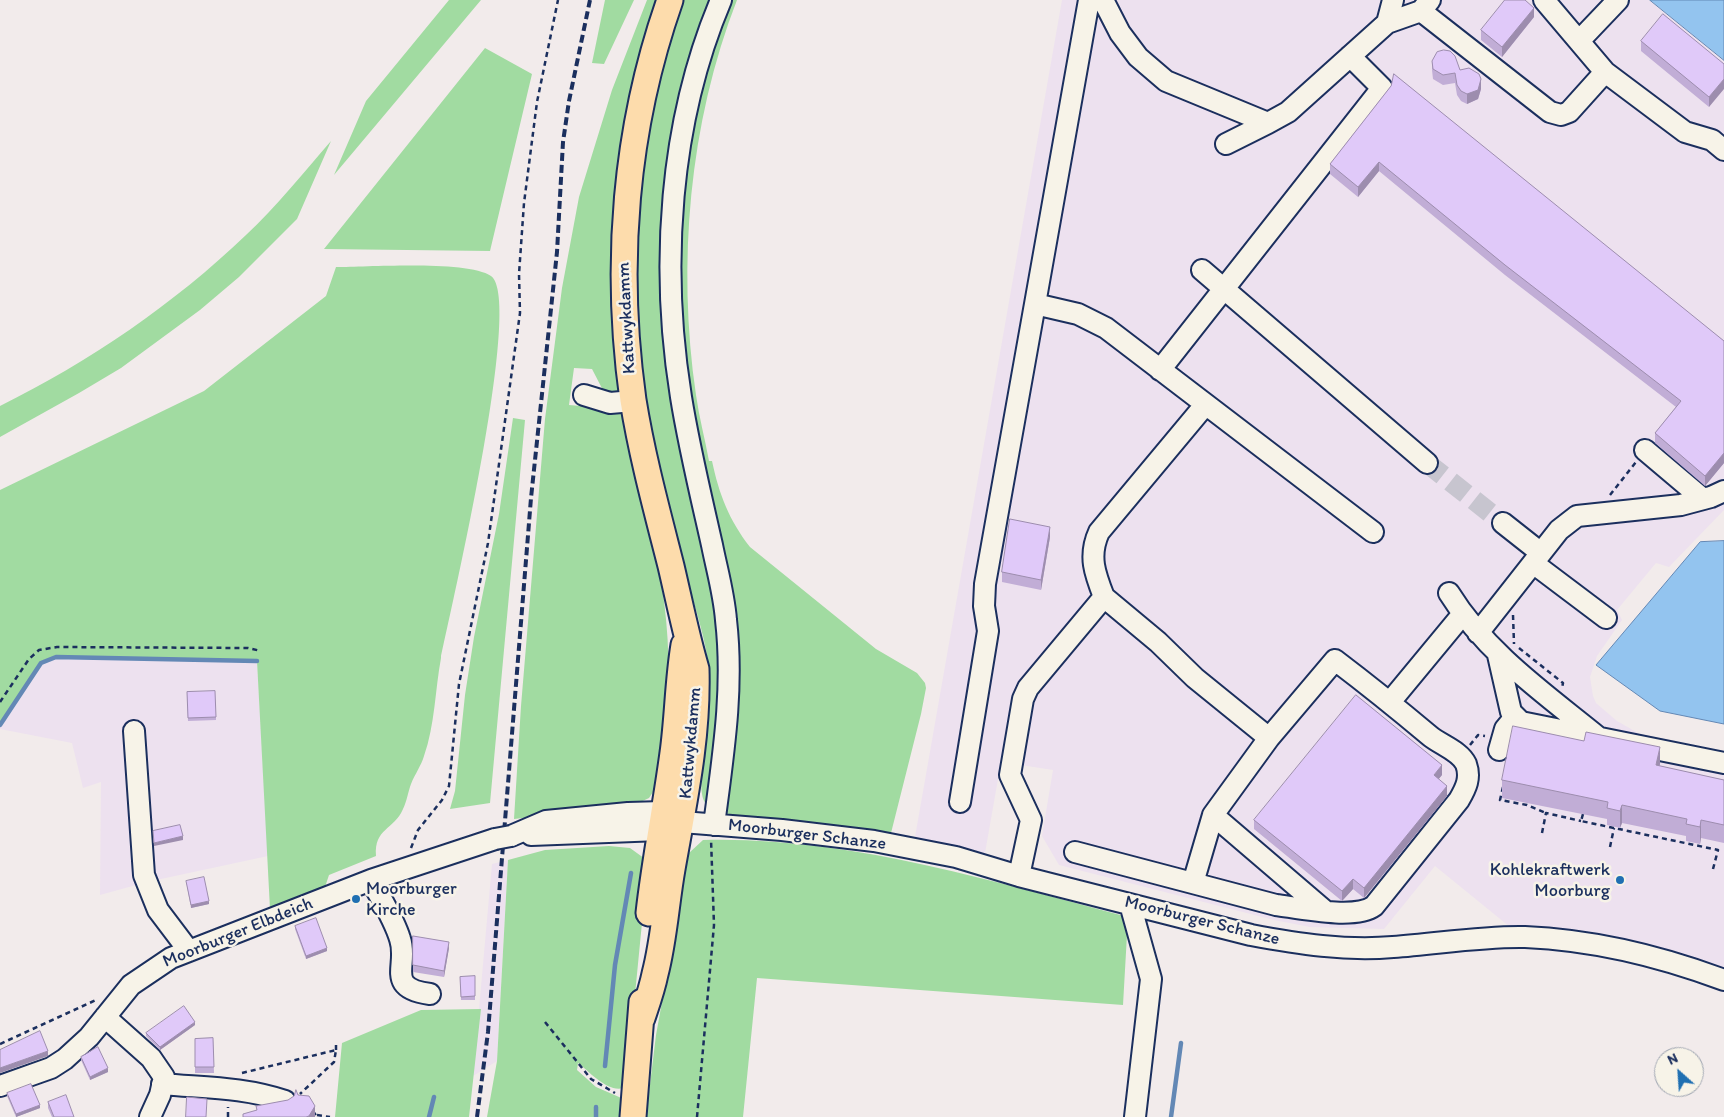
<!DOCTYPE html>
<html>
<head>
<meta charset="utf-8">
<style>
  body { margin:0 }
  #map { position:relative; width:1724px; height:1117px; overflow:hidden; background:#f2ebeb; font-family:Itim,sans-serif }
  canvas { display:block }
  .north { position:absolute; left:1654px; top:1047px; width:50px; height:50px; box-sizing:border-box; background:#f7f3e8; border:1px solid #9fa5b1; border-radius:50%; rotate:334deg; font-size:14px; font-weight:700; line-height:20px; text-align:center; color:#1b2f5e }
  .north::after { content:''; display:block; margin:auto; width:18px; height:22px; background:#1f6fb2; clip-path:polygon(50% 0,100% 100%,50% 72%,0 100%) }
</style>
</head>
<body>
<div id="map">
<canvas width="1724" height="1117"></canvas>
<div class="north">N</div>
</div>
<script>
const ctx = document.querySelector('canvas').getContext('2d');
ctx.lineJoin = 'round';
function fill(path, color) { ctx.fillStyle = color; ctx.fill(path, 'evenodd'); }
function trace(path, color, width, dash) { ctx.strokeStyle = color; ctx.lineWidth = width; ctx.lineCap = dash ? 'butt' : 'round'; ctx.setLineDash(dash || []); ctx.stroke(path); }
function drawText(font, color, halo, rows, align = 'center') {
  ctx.font = font + ' Itim,sans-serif'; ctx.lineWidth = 5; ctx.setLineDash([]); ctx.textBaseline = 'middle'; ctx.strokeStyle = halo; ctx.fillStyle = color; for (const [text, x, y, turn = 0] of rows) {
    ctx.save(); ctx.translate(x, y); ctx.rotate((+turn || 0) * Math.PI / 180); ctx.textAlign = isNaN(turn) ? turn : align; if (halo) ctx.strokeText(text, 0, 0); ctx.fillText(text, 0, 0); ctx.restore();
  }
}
fill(new Path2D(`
  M 1062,0 L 1649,0 L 1724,60 L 1724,510 L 1669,567 L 1656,563 L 1617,610 L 1622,620 L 1597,656 L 1590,677 L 1593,696 L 1596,703 L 1617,721 L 1652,741 L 1724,755 L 1724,968 L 1629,940 L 1560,930 L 1510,927 L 1435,866 L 1384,929 L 1310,927 L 1274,920 L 1059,865 L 1042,836 L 1053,770 L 1001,762 L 985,853 L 915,837 Z
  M 56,657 L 257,661 L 268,856 L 147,882 L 100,895 L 101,782 L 83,788 L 72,743 L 0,729 L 0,725 L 41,663 Z
  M 508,860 L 497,1061 L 473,1076 L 492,864 Z`), '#ede1ef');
fill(new Path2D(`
  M 449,0 L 481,0 L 334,175 L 366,101 Z
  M 605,0 L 634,0 L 604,64 L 592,63 Z
  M 647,0 L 661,0 L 620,389 L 615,395 L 606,396 L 592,369 L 574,368 L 569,405 L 616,409 L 625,415 C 646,505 673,598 668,692 C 666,723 660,755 657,786 L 649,798 L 632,806 L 514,819 L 521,706 L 545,419 L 562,288 L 579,197 L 612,90 Z
  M 683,0 L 737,0 C 689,123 677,264 696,395 C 699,417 705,439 709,461 L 712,461 C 719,494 729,520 750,547 L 876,649 L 917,673 L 925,683 L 926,688 L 921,714 L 890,837 L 724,816 L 726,671 L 710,808 C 705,804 703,800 702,794 C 700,782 703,769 704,757 C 707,728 711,699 709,670 C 706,640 696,611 688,582 C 679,546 669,509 661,473 C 626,318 625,151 683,0 Z
  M 485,48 L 532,74 L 490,251 L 324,249 Z
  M 331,141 L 297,219 L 239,277 L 200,310 L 121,368 L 79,393 L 0,437 L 0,406 C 89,362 174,304 246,235 C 277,206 304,172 331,141 Z
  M 336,267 C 369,267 468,260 491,276 C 524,299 451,609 441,658 C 435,690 435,725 424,756 C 421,766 415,774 411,784 C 408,792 407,801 403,809 C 394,830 374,828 376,856 L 329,875 L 324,890 L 270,909 L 257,661 L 56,657 L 41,663 L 0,725 L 0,490 L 204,391 L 326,296 Z
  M 513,418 L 525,420 L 490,803 L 450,809 L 455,791 L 465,695 L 474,637 L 499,514 Z
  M 703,840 C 847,836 991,881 1128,917 L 1123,1005 L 757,978 L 743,1117 L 646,1117 L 656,1035 L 689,853 Z
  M 609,846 L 630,848 L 648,861 L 626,1087 C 610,1095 591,1073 578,1063 L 577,1070 L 596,1087 L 626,1100 L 625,1117 L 487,1117 L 497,1061 L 508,860 L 545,850 Z
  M 481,1009 L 469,1117 L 335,1117 L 342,1043 L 421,1010 Z`), '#a1dba1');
const water = new Path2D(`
  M 1650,0 L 1724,0 L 1724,60 Z
  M 1724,541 L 1724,724 L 1660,711 L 1596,665 L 1700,542 Z`);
fill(water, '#93c4ef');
trace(water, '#6388b5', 1);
trace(new Path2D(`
  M 0,725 L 41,663 L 56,657 L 257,661
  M 605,1066 L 615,965 L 631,873
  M 429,1117 L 434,1097
  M 596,1117 L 596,1107
  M 1171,1117 L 1181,1043`), '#6388b5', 4.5);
trace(new Path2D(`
  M 1427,463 L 1503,523`), '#c7c5cf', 20, [20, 10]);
const minor = new Path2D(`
  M 1103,0 L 1120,33 L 1138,57 L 1166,81 L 1268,123 L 1288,112 L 1387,23
  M 1393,0 L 1387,23 L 1421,11
  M 1430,0 L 1421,11 L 1550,112 L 1561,115 L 1569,112 L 1605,72
  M 1544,0 L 1605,72 L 1685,132 L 1712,140 L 1724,150
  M 1579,41 L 1618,0
  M 1226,144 L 1268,123
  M 1202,270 L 1427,463
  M 1035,304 L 1089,0
  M 1160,370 L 1382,88 L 1350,56
  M 584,395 L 610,403 L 633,401
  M 1645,450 L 1703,499
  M 1503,523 L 1541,553
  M 1533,563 L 1606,618
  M 1449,593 C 1486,653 1544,693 1598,737
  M 1104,597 C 1095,574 1088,556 1099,532 L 1205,405
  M 1478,633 L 1559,530 L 1577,516 L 1681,505 L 1711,497 L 1724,491
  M 1498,655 L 1511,712 L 1521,722 L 1724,763
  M 1390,702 L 1462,615
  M 134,731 L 144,875 L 158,910 L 189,951
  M 1499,750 L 1505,729 L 1515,717
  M 960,802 L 988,631 L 984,606 L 985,584 L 1035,304 L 1078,314 L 1106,328 L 1373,532
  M 1213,815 L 1324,910
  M 682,822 L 782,830 L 874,841 L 956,857 L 1019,876 L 1251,935 C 1299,944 1345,951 1393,947 C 1437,944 1481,936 1525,937 C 1594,940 1660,956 1724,980
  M 714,825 C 723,756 734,689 726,620 C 724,594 717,570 712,545 C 701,496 689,447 681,397 C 660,267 669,123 721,0
  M 531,835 L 660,830
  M 511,836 L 546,821 L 628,813 L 663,812
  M 1075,852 L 1276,905 C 1299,908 1355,920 1374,906 L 1459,800 C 1466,788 1471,778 1466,764 C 1460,751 1441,745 1430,736 C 1399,710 1368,685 1335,660 L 1269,738
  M 1019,876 L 1031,820 L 1010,775 L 1023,699 L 1028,688 L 1104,597 L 1158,642 L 1195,678 L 1269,738 L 1213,815 L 1193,883
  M 371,880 C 381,899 394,919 400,939 C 409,965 384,988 430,994
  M 1130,904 L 1151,979 L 1135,1117
  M 105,1017 L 151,1058 L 164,1077 L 160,1095 L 150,1117
  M 162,1084 C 205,1088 243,1087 285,1101
  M 0,1086 L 51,1068 L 65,1059 L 89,1037 L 131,985 L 171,958 L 371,880 L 495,839`);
const major = new Path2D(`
  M 649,913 C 655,859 666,806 673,753 C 678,717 678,681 684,645
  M 642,1018 C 647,1003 652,989 655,974 C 664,940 666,903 672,869 C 684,801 698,738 696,669 C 686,635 679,600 671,566 C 657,511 642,456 633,400 C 614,265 625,128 670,0
  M 633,1117 L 642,1002`);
trace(minor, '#1b2f5e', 24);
trace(major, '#1b2f5e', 29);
trace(new Path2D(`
  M 1610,495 L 1636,462
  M 1513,615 L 1514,644
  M 1519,648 L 1563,683 L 1562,688
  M 0,702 L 29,659 L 39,650 L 57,647 L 248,648 L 261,651
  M 1470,745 L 1478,735 L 1485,736
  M 1503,787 L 1500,800 L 1527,805 L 1546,813
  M 1583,814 L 1581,821 L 1718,850 L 1713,869
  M 1542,833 L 1546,813 L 1581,821
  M 1610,847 L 1614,828
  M 411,848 L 418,830 L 442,800 L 449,786 L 459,684 L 488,543 L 520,313 L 519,274 L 524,203 L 537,102 L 558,0
  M 545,1022 L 591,1079 L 615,1093
  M 0,1044 L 96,1000
  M 336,1045 L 336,1050
  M 242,1073 L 336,1050 L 334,1062 L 300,1094
  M 313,1111 L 317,1117
  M 317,1115 L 330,1117
  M 228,1117 L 228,1107
  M 697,1117 L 714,925 L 711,839`), '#1b2f5e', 2.5, [5, 4]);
trace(minor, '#f7f3e8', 20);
trace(major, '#fddcac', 25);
trace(new Path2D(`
  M 477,1117 L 488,1032 L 531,498 L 557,252 L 563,142 L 569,101 L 590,0`), '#1b2f5e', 4, [8, 4]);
const minorBridge = new Path2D(`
  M 495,839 L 511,836`);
trace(minorBridge, '#1b2f5e', 24, []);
trace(minorBridge, '#f7f3e8', 20);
fill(new Path2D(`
  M 1534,17 L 1502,57 L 1481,40 L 1481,30 Z
  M 1641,41 L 1724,64 L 1709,107 L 1641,51 Z
  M 1432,61 L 1460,70 L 1481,89 L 1478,99 L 1467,104 L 1461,101 L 1457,95 L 1455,83 L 1443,85 L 1433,79 L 1432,70 Z
  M 1391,86 L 1724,341 L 1724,463 L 1705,486 L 1655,443 L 1655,433 L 1676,407 L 1505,275 L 1379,171 L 1358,197 L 1330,174 L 1330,164 Z
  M 1050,537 L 1041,590 L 1002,582 L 1002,572 Z
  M 187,692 L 216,717 L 216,720 L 188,721 Z
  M 1660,764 L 1659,766 L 1724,780 L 1724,843 L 1701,838 L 1700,844 L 1686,841 L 1686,836 L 1622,823 L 1620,828 L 1607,825 L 1607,819 L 1502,798 L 1502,780 Z
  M 1442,775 L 1438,779 L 1447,796 L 1364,898 L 1353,889 L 1342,901 L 1254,829 L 1254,820 Z
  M 186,881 L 209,904 L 191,908 Z
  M 295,926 L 327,951 L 306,959 L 295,929 Z
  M 413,936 L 449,948 L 444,977 L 413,972 Z
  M 475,976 L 475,1000 L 461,1000 L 460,977 Z
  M 195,1025 L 160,1050 L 146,1036 L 146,1033 Z
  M 213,1038 L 214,1073 L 195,1073 L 195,1039 Z
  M 81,1057 L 108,1072 L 90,1080 L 81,1060 Z
  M 7,1093 L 40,1108 L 16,1117 L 7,1096 Z
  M 48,1102 L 74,1117 L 52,1117 L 48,1108 Z`), '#c1add6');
fill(new Path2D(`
  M 1534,8 L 1534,17 L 1502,57 L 1502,47 Z
  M 1481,79 L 1481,89 L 1478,99 L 1467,104 L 1467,94 Z
  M 1724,79 L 1724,89 L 1709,107 L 1709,97 Z
  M 1379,162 L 1379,171 L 1358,197 L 1358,187 Z
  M 1724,453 L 1724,463 L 1705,486 L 1705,476 Z
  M 1050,527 L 1050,537 L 1041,590 L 1041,580 Z
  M 1660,747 L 1660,764 L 1656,783 L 1656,765 Z
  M 1442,765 L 1442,775 L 1434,785 L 1434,775 Z
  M 1447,786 L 1447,796 L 1364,898 L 1364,888 Z
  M 1622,805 L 1622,823 L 1620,828 L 1620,811 Z
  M 1701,820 L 1701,838 L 1700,844 L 1700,827 Z
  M 183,836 L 183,840 L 154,846 L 154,843 Z
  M 1353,879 L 1353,889 L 1342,901 L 1342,891 Z
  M 209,901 L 209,904 L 191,908 L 191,905 Z
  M 449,942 L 449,948 L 444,977 L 444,971 Z
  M 327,948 L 327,951 L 306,959 L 306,956 Z
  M 195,1022 L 195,1025 L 160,1050 L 160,1047 Z
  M 48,1051 L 48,1056 L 0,1073 L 0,1068 Z
  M 108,1068 L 108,1072 L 90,1080 L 90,1077 Z
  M 40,1105 L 40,1108 L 16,1117 L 16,1114 Z
  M 315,1106 L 315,1117 L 306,1117 Z`), '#9d8dae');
const building = new Path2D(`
  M 1505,0 L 1525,0 L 1534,8 L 1502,47 L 1481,30 Z
  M 1663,14 L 1724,64 L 1724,79 L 1709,97 L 1641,41 Z
  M 1444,50 L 1450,51 L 1455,56 L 1460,70 L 1469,68 L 1479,74 L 1481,79 L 1478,90 L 1467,94 L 1461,91 L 1457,85 L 1455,73 L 1443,75 L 1433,69 L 1432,61 L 1437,52 Z
  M 1394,74 L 1724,341 L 1724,453 L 1705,476 L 1655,433 L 1681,401 L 1505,265 L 1379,162 L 1358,187 L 1330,164 L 1391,86 Z
  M 1010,519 L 1050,527 L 1041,580 L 1002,572 Z
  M 215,691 L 216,717 L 188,718 L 187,692 Z
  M 1356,695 L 1442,765 L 1434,775 L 1447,786 L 1364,888 L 1353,879 L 1342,891 L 1254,820 Z
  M 1513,726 L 1584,741 L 1586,732 L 1660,747 L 1656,765 L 1724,780 L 1724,825 L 1701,820 L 1700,827 L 1686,824 L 1687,819 L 1622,805 L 1620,811 L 1607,808 L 1608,802 L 1502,780 Z
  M 180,825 L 183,836 L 154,843 L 153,831 Z
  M 204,877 L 209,901 L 191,905 L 186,881 Z
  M 316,918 L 327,948 L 306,956 L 295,926 Z
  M 413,936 L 449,942 L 444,971 L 413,965 Z
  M 475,976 L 475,996 L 461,997 L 460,977 Z
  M 184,1006 L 195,1022 L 160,1047 L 146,1033 Z
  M 40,1031 L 48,1051 L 0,1068 L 0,1050 Z
  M 213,1038 L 214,1067 L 195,1067 L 195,1039 Z
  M 98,1047 L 108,1068 L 90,1077 L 81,1057 Z
  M 31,1084 L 40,1105 L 16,1114 L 7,1093 Z
  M 296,1090 L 298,1095 L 309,1096 L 315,1106 L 309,1116 L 306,1117 L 243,1117 L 243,1114 L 257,1110 L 256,1106 L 288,1100 L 294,1096 Z
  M 66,1095 L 74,1117 L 54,1117 L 48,1102 Z
  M 187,1097 L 207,1099 L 206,1117 L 186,1117 Z`);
fill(building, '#e0c9f9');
trace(building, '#9d8dae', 1);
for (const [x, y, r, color] of [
  [1620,880,5,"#1f6fb2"],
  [356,899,5,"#1f6fb2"]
]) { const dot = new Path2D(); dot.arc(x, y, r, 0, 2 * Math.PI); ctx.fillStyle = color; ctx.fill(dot); trace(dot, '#f7f3e8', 2); }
drawText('18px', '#1b2f5e', '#f7f3e8', [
  ["Kattwykdamm",627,318,-93],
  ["Kattwykdamm",691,743,-85],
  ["Moorburger Schanze",807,835,7],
  ["Moorburger Schanze",1202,921,14],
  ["Moorburger Elbdeich",238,933,-22]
]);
drawText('18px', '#1b2f5e', '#f7f3e8', [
  ["Kohlekraftwerk",1610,870],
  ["Moorburg",1610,891],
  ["Moorburger",366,889,"left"],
  ["Kirche",366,910,"left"]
], 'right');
</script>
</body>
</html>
